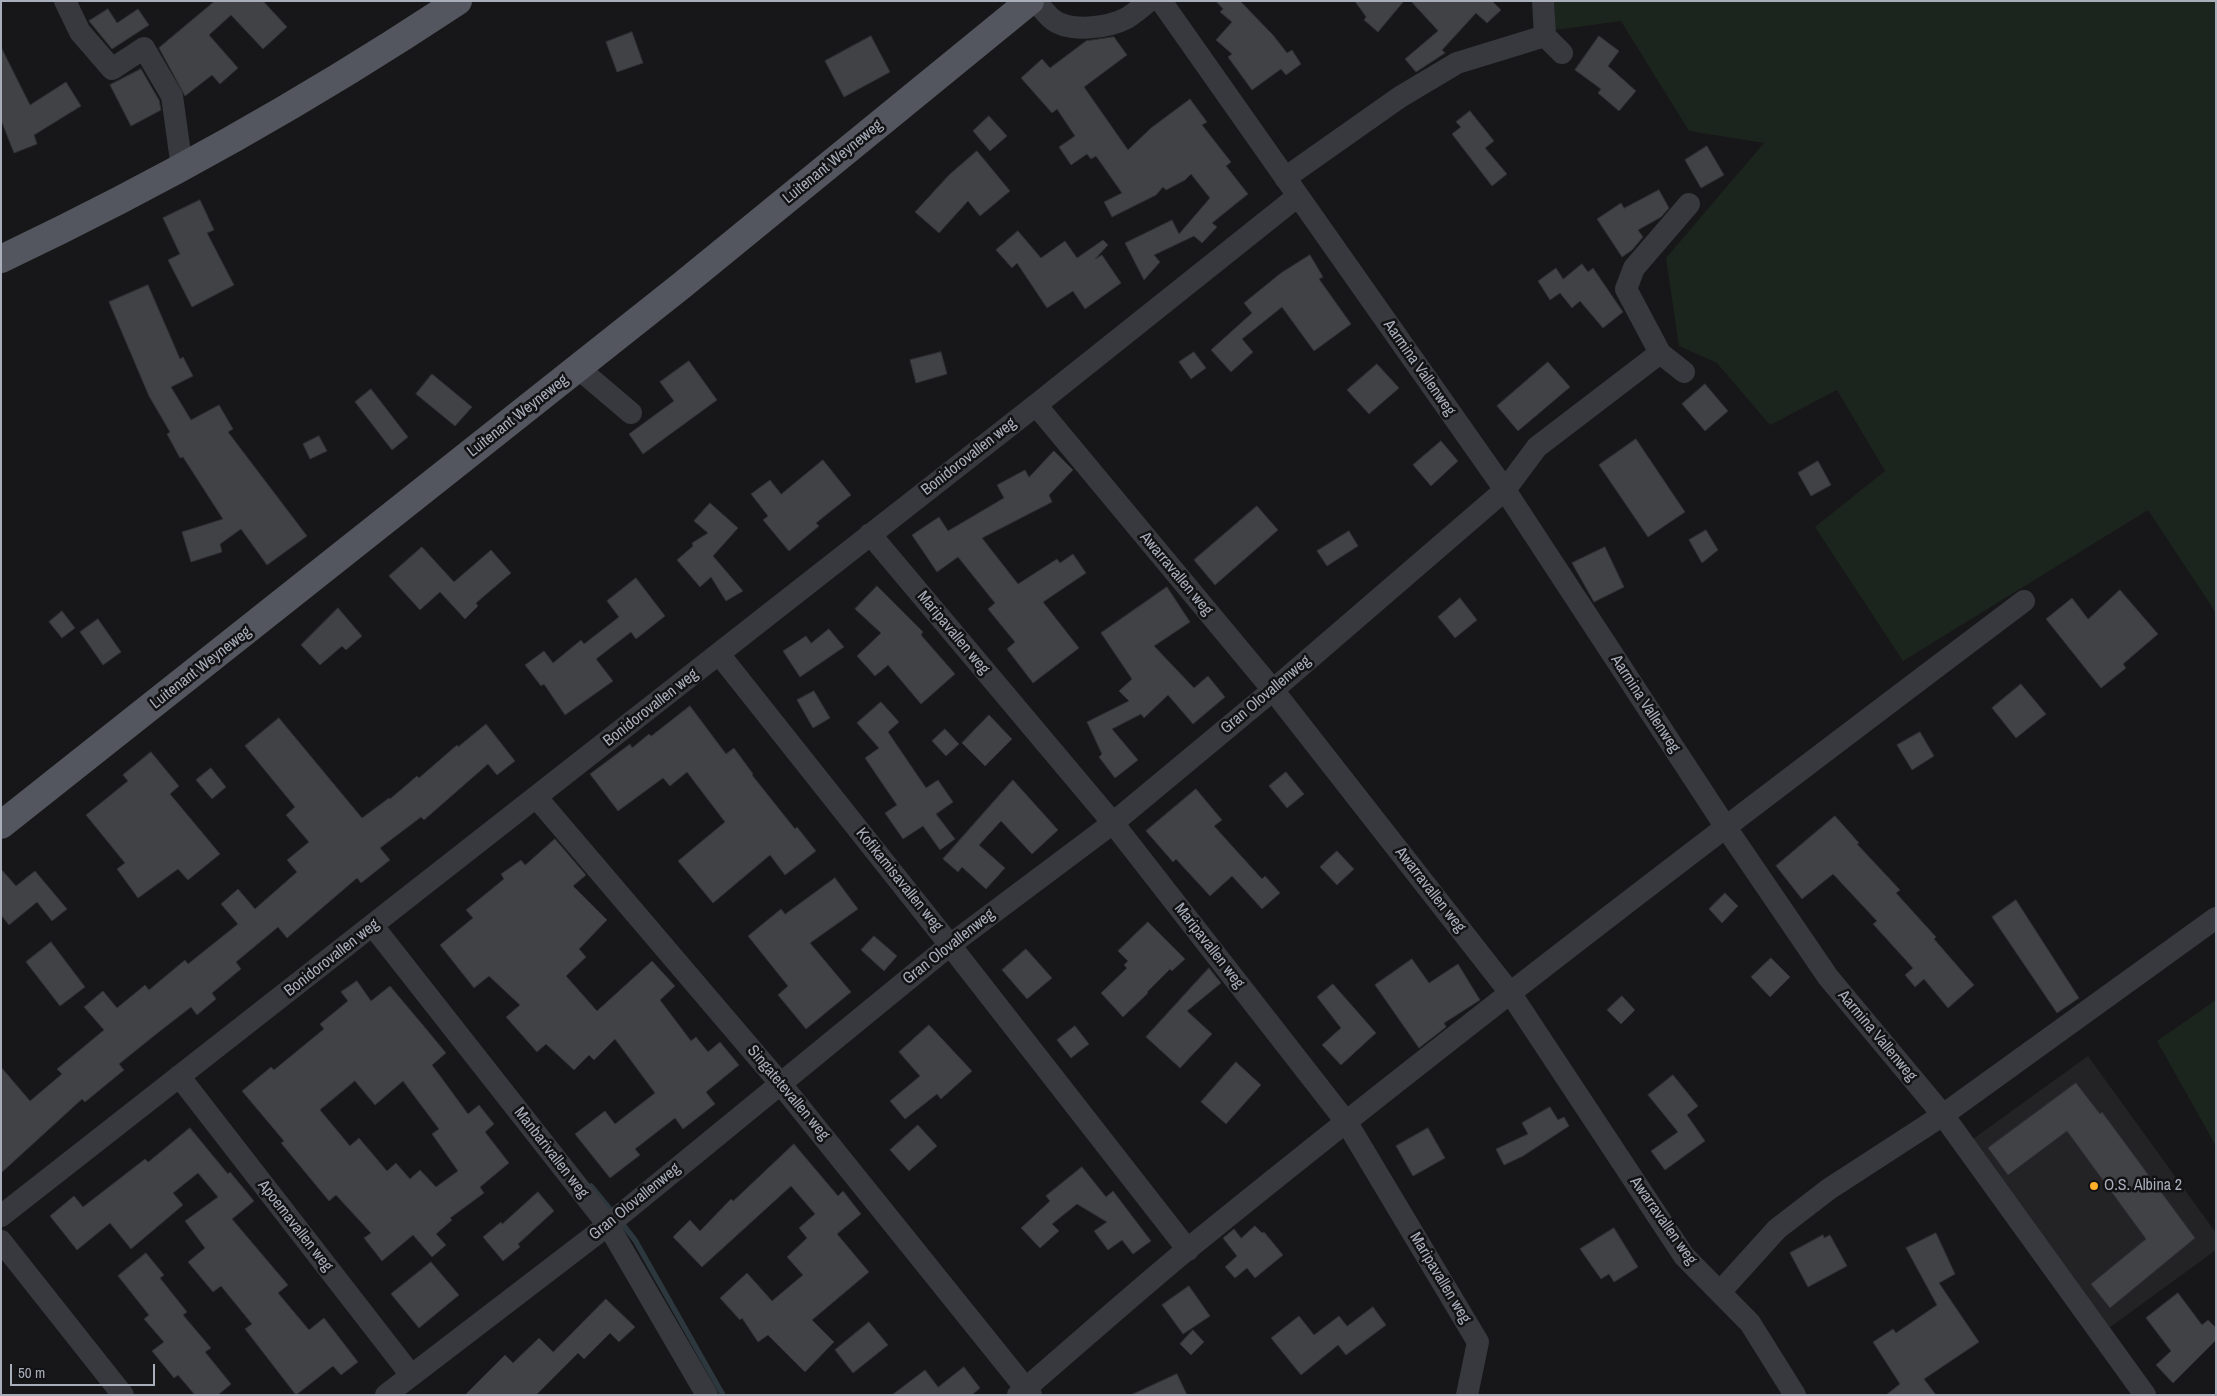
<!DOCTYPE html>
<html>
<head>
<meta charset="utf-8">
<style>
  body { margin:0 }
  #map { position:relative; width:2217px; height:1396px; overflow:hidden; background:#171719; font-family:"Archivo Narrow",sans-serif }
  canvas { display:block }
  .frame { position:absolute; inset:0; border:2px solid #a8aeba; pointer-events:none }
  .scale { position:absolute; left:10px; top:1364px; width:145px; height:22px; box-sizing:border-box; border:2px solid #a8aeba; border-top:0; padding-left:6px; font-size:15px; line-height:18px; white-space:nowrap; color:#a8aeba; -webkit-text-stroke:4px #121214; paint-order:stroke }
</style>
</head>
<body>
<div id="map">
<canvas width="2217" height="1396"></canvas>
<div class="frame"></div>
<div class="scale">50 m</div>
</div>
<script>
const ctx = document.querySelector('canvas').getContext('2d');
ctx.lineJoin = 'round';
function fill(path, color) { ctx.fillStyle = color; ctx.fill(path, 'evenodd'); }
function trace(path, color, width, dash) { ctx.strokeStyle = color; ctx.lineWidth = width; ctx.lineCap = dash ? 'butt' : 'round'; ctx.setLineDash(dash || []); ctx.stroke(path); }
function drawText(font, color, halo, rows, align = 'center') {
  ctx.font = font + ' "Archivo Narrow",sans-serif'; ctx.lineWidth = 5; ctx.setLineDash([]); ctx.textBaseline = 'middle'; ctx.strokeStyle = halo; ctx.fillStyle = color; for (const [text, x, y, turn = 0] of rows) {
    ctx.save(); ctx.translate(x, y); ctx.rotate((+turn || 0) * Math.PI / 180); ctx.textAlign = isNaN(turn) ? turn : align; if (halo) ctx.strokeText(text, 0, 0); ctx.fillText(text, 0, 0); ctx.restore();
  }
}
fill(new Path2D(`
  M 2088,1056 L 2216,1233 L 2216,1250 L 2109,1328 L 1973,1139 Z`), '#232326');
fill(new Path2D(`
  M 1554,1 L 2216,1 L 2216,613 L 2148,510 L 1903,661 L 1815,527 L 1885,471 L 1837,390 L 1770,425 L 1717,363 L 1679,346 L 1666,258 L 1764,143 L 1689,131 L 1621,21 L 1555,30 Z
  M 2216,1000 L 2216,1146 L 2157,1041 Z`), '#1c251d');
trace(new Path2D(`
  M 591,1186 L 614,1214
  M 620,1221 L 635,1240 L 723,1395`), '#2c373e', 5.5);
const building = new Path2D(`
  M 215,1 L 263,1 L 287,27 L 263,49 L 231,15 L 209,35 L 238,68 L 220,84 L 212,75 L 185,96 L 159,48 Z
  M 1216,1 L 1240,1 L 1273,35 L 1287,53 L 1292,50 L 1301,64 L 1286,75 L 1281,69 L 1252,90 L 1228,57 L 1232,54 L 1216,40 L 1232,22 L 1220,12 L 1223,9 Z
  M 1355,1 L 1404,1 L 1378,32 L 1364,20 L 1366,17 Z
  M 1411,1 L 1492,1 L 1501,10 L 1487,23 L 1476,13 L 1442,50 L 1445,53 L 1416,72 L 1405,59 L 1438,31 Z
  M 108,9 L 117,23 L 138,9 L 149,25 L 112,49 L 89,21 Z
  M 632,32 L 643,63 L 617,72 L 606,42 Z
  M 871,36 L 890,72 L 844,97 L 825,61 Z
  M 1599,36 L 1619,51 L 1608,66 L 1636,91 L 1619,111 L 1598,93 L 1601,89 L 1575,70 Z
  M 1114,37 L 1127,55 L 1084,87 L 1128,150 L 1151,128 L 1190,99 L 1207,122 L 1202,125 L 1231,162 L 1226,166 L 1248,194 L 1212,223 L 1217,227 L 1202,243 L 1194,236 L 1154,255 L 1160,262 L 1144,280 L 1125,243 L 1172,220 L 1179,234 L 1210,198 L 1191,174 L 1185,180 L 1166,190 L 1163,187 L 1156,195 L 1112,217 L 1104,202 L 1122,193 L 1096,156 L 1091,159 L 1087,154 L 1071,165 L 1059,147 L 1075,136 L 1057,109 L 1052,113 L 1021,78 L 1042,59 L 1050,68 L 1086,41 Z
  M 1,47 L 30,105 L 66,82 L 81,106 L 34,135 L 37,144 L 14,153 L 1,120 Z
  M 141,69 L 159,100 L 161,110 L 131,126 L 110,85 Z
  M 1470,111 L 1494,141 L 1485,148 L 1507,174 L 1492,186 L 1452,134 L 1461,127 L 1456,122 Z
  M 989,116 L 1007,136 L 990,151 L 973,131 Z
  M 1707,146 L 1724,175 L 1701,188 L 1685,160 Z
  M 977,151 L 1010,191 L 980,216 L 968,201 L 939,233 L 915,212 L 949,175 Z
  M 1659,190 L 1669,208 L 1661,217 L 1638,230 L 1643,237 L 1632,250 L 1622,257 L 1597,219 L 1621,203 L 1624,208 Z
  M 200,200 L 214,230 L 207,233 L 234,285 L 192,307 L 168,260 L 180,254 L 163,218 Z
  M 1018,231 L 1041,258 L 1065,241 L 1077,258 L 1103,240 L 1108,245 L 1095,259 L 1102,255 L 1121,283 L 1085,309 L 1073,291 L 1047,308 L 1017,263 L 1012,268 L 996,250 Z
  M 1310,255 L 1323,277 L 1319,279 L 1351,324 L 1314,351 L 1282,307 L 1242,339 L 1253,352 L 1231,372 L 1211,350 L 1252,313 L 1244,303 L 1281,273 Z
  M 1582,264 L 1588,272 L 1593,268 L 1623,312 L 1603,328 L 1580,301 L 1572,308 L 1560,293 L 1550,300 L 1538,281 L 1556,268 L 1563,279 Z
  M 148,285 L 180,359 L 183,357 L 193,376 L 171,387 L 191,420 L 219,405 L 233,429 L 228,432 L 307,536 L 267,565 L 241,529 L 220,544 L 222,552 L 191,562 L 182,532 L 223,519 L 183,457 L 180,458 L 167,434 L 170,432 L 149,396 L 109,302 Z
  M 941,352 L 947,374 L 916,383 L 910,360 Z
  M 1194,352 L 1206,368 L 1191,379 L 1179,362 Z
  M 689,361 L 717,400 L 643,454 L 629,434 L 674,401 L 660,382 Z
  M 1548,362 L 1570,387 L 1518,431 L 1497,406 Z
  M 1377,364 L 1399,388 L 1369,414 L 1347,390 Z
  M 432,374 L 472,407 L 455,426 L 416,394 Z
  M 1705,384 L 1728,411 L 1705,431 L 1682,404 Z
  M 371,389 L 408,437 L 392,450 L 355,402 Z
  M 319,436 L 327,451 L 310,459 L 303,444 Z
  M 1636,439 L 1685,512 L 1648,537 L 1599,465 Z
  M 1441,441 L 1458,461 L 1431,486 L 1413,465 Z
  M 1054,451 L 1073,470 L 1049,495 L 1052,502 L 982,538 L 1018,584 L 1057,559 L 1060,563 L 1073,554 L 1086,573 L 1043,602 L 1079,648 L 1033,683 L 1007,649 L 1015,642 L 988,609 L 995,603 L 958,557 L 937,572 L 912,535 L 939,517 L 948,531 L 1004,498 L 997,485 L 1025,470 L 1029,477 Z
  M 823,460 L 851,495 L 816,523 L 819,526 L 789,551 L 763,520 L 768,516 L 751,494 L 770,480 L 781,494 Z
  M 1818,461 L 1831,485 L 1811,496 L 1798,473 Z
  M 710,503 L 738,528 L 713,556 L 743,591 L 726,601 L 711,577 L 700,587 L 677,560 L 693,546 L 692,543 L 708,533 L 694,521 Z
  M 1257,506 L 1278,530 L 1215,585 L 1194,560 Z
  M 1706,530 L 1718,550 L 1702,563 L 1689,540 Z
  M 1349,531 L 1358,546 L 1327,566 L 1317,551 Z
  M 422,547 L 454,582 L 491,550 L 511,573 L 476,603 L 478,606 L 465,619 L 440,592 L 420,610 L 389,576 Z
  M 1605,547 L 1624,587 L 1594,602 L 1572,563 Z
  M 636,578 L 665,616 L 636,639 L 631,632 L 596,659 L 613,681 L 565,715 L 544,684 L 541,686 L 525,665 L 544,651 L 553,663 L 581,640 L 584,644 L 619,617 L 607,601 Z
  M 877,586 L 923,632 L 921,635 L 955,674 L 921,704 L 888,665 L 875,676 L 857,656 L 881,633 L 855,609 Z
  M 1167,587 L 1190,622 L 1154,646 L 1194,688 L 1208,676 L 1225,697 L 1193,724 L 1168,695 L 1144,718 L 1141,714 L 1112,729 L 1138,760 L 1115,778 L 1099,757 L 1102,754 L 1087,722 L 1129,701 L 1119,691 L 1132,679 L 1101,633 Z
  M 2120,590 L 2158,634 L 2123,664 L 2126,668 L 2101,688 L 2046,619 L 2072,598 L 2088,619 Z
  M 1460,598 L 1477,620 L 1455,638 L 1438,617 Z
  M 338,608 L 362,636 L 346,650 L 342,646 L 320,665 L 301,645 Z
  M 62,611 L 75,628 L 62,638 L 49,622 Z
  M 98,619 L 121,652 L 103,665 L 80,632 Z
  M 829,629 L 844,647 L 800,677 L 783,651 L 806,636 L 811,643 Z
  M 2021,684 L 2046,714 L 2016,738 L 1992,708 Z
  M 814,691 L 830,718 L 813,728 L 797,700 Z
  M 881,702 L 899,722 L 888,732 L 926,788 L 938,780 L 953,802 L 936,814 L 955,839 L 940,850 L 923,826 L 903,839 L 885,813 L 897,805 L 865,758 L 879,748 L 857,723 Z
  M 690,706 L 726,754 L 734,748 L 753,774 L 752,775 L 795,829 L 797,827 L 816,851 L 785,875 L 770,855 L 713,903 L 678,861 L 725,822 L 687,772 L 670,786 L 663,778 L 618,811 L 590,774 L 630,744 L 632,748 L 649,734 L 651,736 Z
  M 989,715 L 1012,739 L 985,766 L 962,743 Z
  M 279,718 L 362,818 L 389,798 L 390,799 L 417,776 L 419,778 L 457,745 L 458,747 L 486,724 L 515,761 L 497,775 L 488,764 L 424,820 L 421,817 L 380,848 L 390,860 L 361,883 L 357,878 L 287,938 L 278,927 L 236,962 L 241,969 L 212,993 L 216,999 L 197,1015 L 191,1007 L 155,1035 L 119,1064 L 124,1070 L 85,1102 L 82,1099 L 1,1173 L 1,1067 L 30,1101 L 62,1074 L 57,1069 L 104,1030 L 84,1007 L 103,991 L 117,1008 L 145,985 L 149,990 L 185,960 L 188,964 L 238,924 L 221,904 L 238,889 L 255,909 L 297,872 L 287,860 L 309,842 L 286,815 L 295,807 L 245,746 Z
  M 945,729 L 959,744 L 946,756 L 932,741 Z
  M 1920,732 L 1934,756 L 1912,770 L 1897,745 Z
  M 151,752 L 179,786 L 170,794 L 220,854 L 188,880 L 178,869 L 138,898 L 117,869 L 125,863 L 86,815 L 128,781 L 123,775 Z
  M 211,768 L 226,787 L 212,799 L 196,780 Z
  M 1286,772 L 1304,794 L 1287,808 L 1269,786 Z
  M 1013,780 L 1058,830 L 1032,854 L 1001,821 L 979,845 L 1005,868 L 986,889 L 962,867 L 958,872 L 943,859 Z
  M 1196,789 L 1222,820 L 1214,826 L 1262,879 L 1265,876 L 1280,893 L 1262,909 L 1232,876 L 1210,896 L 1176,859 L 1173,862 L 1146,831 Z
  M 1835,816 L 1859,843 L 1857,844 L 1900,890 L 1896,893 L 1936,937 L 1934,939 L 1974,985 L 1948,1008 L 1924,979 L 1915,987 L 1905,975 L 1913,968 L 1873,924 L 1877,921 L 1833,874 L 1802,899 L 1776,866 Z
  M 555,839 L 586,875 L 573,886 L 607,920 L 579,949 L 586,957 L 566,976 L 597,1011 L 652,961 L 675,986 L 660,1000 L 691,1041 L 696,1037 L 708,1052 L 720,1042 L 739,1065 L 706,1092 L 715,1104 L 683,1129 L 675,1118 L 635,1149 L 640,1155 L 610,1178 L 575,1134 L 605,1111 L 615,1124 L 655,1093 L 615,1039 L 594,1060 L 589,1055 L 574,1070 L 546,1044 L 537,1052 L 506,1017 L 520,1005 L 489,976 L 474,988 L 440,945 L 473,918 L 466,910 L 504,879 L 501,874 L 521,860 L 525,865 Z
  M 1337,851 L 1354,869 L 1337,885 L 1320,867 Z
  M 1,869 L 16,886 L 35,871 L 67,909 L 52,921 L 37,902 L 9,925 L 1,915 Z
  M 835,878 L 858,909 L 810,943 L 851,992 L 806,1029 L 778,995 L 788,986 L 748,936 L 781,909 L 785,914 Z
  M 1725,893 L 1738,906 L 1722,923 L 1709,909 Z
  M 2016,900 L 2079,998 L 2057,1013 L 1992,917 Z
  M 1148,922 L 1185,959 L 1172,971 L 1170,969 L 1147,992 L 1148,993 L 1123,1017 L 1101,993 L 1127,968 L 1124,965 L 1128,961 L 1118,951 Z
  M 874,936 L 897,956 L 884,971 L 861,950 Z
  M 51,942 L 85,987 L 60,1006 L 26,962 Z
  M 1026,949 L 1052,978 L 1027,999 L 1002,970 Z
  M 1771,958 L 1790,977 L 1770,997 L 1751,977 Z
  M 1412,959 L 1429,983 L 1458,964 L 1480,1000 L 1444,1023 L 1446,1027 L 1419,1048 L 1375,985 Z
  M 1209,968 L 1221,983 L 1187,1011 L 1212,1034 L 1180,1068 L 1146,1037 Z
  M 357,981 L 371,1001 L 390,986 L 427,1030 L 446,1053 L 432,1065 L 468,1114 L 479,1105 L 494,1124 L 485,1132 L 509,1163 L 480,1187 L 484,1193 L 450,1218 L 452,1220 L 436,1234 L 446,1245 L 432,1257 L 413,1235 L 382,1261 L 364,1238 L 371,1233 L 336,1195 L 329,1201 L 281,1143 L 284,1141 L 242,1091 L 271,1067 L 274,1070 L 324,1029 L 320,1024 L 348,1001 L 341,992 ZM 355,1081 L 375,1105 L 403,1081 L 439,1129 L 432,1134 L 458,1171 L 436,1187 L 420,1170 L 410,1179 L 396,1163 L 387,1171 L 359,1138 L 350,1146 L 320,1110 Z
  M 1333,984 L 1376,1033 L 1341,1065 L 1322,1045 L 1341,1028 L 1317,997 Z
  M 1622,996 L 1635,1010 L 1621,1024 L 1607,1010 Z
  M 929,1025 L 972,1071 L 941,1099 L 937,1094 L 905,1119 L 890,1101 L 920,1076 L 899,1052 Z
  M 1075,1026 L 1089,1044 L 1071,1058 L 1057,1040 Z
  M 1236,1062 L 1261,1085 L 1226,1124 L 1201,1102 Z
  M 1673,1075 L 1698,1106 L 1687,1115 L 1705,1141 L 1665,1170 L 1651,1151 L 1678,1132 L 1648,1095 Z
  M 2076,1083 L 2100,1114 L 2102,1112 L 2195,1238 L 2110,1308 L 2091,1284 L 2146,1239 L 2067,1131 L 2008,1175 L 1988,1148 Z
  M 1550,1107 L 1558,1120 L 1564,1117 L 1569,1126 L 1523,1156 L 1504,1165 L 1496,1149 L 1528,1134 L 1522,1123 Z
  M 918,1125 L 937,1146 L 909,1171 L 890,1150 Z
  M 190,1128 L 228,1174 L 230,1172 L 254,1201 L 232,1219 L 288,1285 L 278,1293 L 309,1330 L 324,1318 L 358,1362 L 341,1375 L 333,1366 L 296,1395 L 245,1329 L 252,1324 L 221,1286 L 213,1292 L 188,1262 L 205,1248 L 185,1221 L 218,1197 L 198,1173 L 173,1193 L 183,1205 L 131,1249 L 110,1223 L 77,1250 L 50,1216 L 74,1196 L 83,1207 L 145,1159 L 148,1162 Z
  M 1428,1128 L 1445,1158 L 1413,1176 L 1396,1146 Z
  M 794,1144 L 838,1196 L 843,1191 L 861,1214 L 837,1234 L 869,1272 L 812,1320 L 834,1342 L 805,1372 L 768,1335 L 758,1342 L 742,1318 L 740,1320 L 720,1298 L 747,1273 L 772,1301 L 803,1275 L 787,1257 L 807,1238 L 799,1228 L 815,1214 L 791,1186 L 702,1267 L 673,1237 L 690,1220 L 700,1231 L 731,1199 L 733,1201 Z
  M 1082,1167 L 1106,1197 L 1113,1191 L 1151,1241 L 1133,1254 L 1122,1240 L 1108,1250 L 1094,1231 L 1107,1222 L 1077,1204 L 1052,1224 L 1059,1231 L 1040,1248 L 1021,1228 L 1050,1201 L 1046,1196 Z
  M 538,1192 L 554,1211 L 518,1244 L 520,1247 L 503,1261 L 483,1237 L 501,1222 L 502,1224 Z
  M 1255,1226 L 1262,1233 L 1264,1232 L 1283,1255 L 1255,1278 L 1247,1268 L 1235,1278 L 1225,1267 L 1237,1256 L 1223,1238 L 1234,1229 L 1241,1238 Z
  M 1614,1228 L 1638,1267 L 1614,1282 L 1609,1274 L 1601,1279 L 1580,1249 Z
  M 1936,1233 L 1955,1274 L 1939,1283 L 1979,1342 L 1924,1379 L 1936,1395 L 1886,1395 L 1900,1384 L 1873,1342 L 1893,1329 L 1896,1333 L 1937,1305 L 1906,1248 Z
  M 1823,1235 L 1824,1238 L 1830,1235 L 1847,1266 L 1808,1287 L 1790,1253 Z
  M 146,1253 L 164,1275 L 160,1278 L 187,1312 L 183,1315 L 211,1348 L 205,1352 L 231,1384 L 218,1395 L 195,1395 L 178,1375 L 174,1378 L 152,1351 L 164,1342 L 144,1319 L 149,1315 L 118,1276 Z
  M 431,1262 L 459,1295 L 419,1328 L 391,1294 Z
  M 1189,1286 L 1210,1316 L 1183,1334 L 1162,1305 Z
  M 2178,1293 L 2202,1325 L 2208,1320 L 2216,1328 L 2216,1340 L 2173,1383 L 2156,1365 L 2171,1351 L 2146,1318 Z
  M 606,1299 L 635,1327 L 619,1342 L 610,1333 L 584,1359 L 578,1353 L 536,1395 L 465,1395 L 505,1355 L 513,1363 L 539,1338 L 553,1352 Z
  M 1373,1307 L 1386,1325 L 1346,1355 L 1338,1345 L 1301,1375 L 1271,1338 L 1299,1316 L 1314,1335 L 1339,1316 L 1347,1326 Z
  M 869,1322 L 888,1345 L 853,1373 L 835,1350 Z
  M 1193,1330 L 1204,1342 L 1191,1355 L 1180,1344 Z
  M 964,1367 L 980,1388 L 972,1395 L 892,1395 L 925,1370 L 938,1387 Z
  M 1177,1374 L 1187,1395 L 1131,1395 Z`);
fill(building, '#414246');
trace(building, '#313135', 1);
trace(new Path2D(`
  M 65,1 L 80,32 L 112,69 L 144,48 L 172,96 L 182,168
  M 1036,1 C 1041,7 1046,14 1052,19 C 1069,33 1108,28 1127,18 C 1135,13 1142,7 1149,1
  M 1161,1 L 1505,490 L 1725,826 L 1828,977 L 1943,1115 L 2145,1395
  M 1543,1 L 1545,36
  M 1285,178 L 1400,97 L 1457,63 L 1545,36 L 1562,53
  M 1660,353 L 1626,289 L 1634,268 L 1689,204
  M 578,368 L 631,413
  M 1036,405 L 1273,690 L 1511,994 L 1684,1256 L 1750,1323 L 1795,1395
  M 870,534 L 1113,823 L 1347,1123 L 1478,1342 L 1467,1395
  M 719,654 L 950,945 L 1188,1250
  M 537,798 L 780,1083 L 1031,1395
  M 373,926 L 608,1225 L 707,1395
  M 179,1076 L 411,1375
  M 1,1216 L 1036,405 L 1298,196
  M 1,1241 L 123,1395
  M 1720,1292 L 1777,1229 L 1829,1189 L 1943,1115 L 2216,918
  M 386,1395 L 608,1225 L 950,945 L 1113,823 L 1273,690 L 1505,490 L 1537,447 L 1660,353 L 1684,372
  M 1018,1395 C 1075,1346 1131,1296 1189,1248 C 1462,1026 1743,813 2024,601`), '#37393e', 22);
trace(new Path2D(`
  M 1,259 C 159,184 312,98 458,1
  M 1,825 L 681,286 L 1030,1`), '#53565e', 28);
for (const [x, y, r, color] of [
  [2094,1186,5,"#ffb029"]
]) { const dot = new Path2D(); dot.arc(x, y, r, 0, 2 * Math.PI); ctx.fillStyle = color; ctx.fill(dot); trace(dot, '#121214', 2); }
drawText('16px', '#a8aeba', '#121214', [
  ["Luitenant Weyneweg",833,162,-39],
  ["Aarmina Vallenweg",1419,368,55],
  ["Luitenant Weyneweg",518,416,-38],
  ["Bonidorovallen weg",969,457,-38],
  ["Awarravallen weg",1176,574,50],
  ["Maripavallen weg",953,633,50],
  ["Luitenant Weyneweg",201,668,-38],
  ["Gran Olovallenweg",1266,695,-40],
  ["Aarmina Vallenweg",1645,704,57],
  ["Bonidorovallen weg",651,708,-38],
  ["Kofikamisavallen weg",899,880,51],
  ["Awarravallen weg",1430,890,52],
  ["Maripavallen weg",1209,946,52],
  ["Gran Olovallenweg",949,947,-38],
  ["Bonidorovallen weg",332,958,-38],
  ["Aarmina Vallenweg",1877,1036,50],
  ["Singatetevallen weg",788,1093,50],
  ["Manbarivallen weg",551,1153,52],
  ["Gran Olovallenweg",635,1202,-39],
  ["Awarravallen weg",1663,1221,55],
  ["Apoemavallen weg",295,1226,52],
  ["Maripavallen weg",1440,1278,59]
]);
drawText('16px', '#a8aeba', '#121214', [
  ["O.S. Albina 2",2104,1186]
], 'left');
</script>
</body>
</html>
